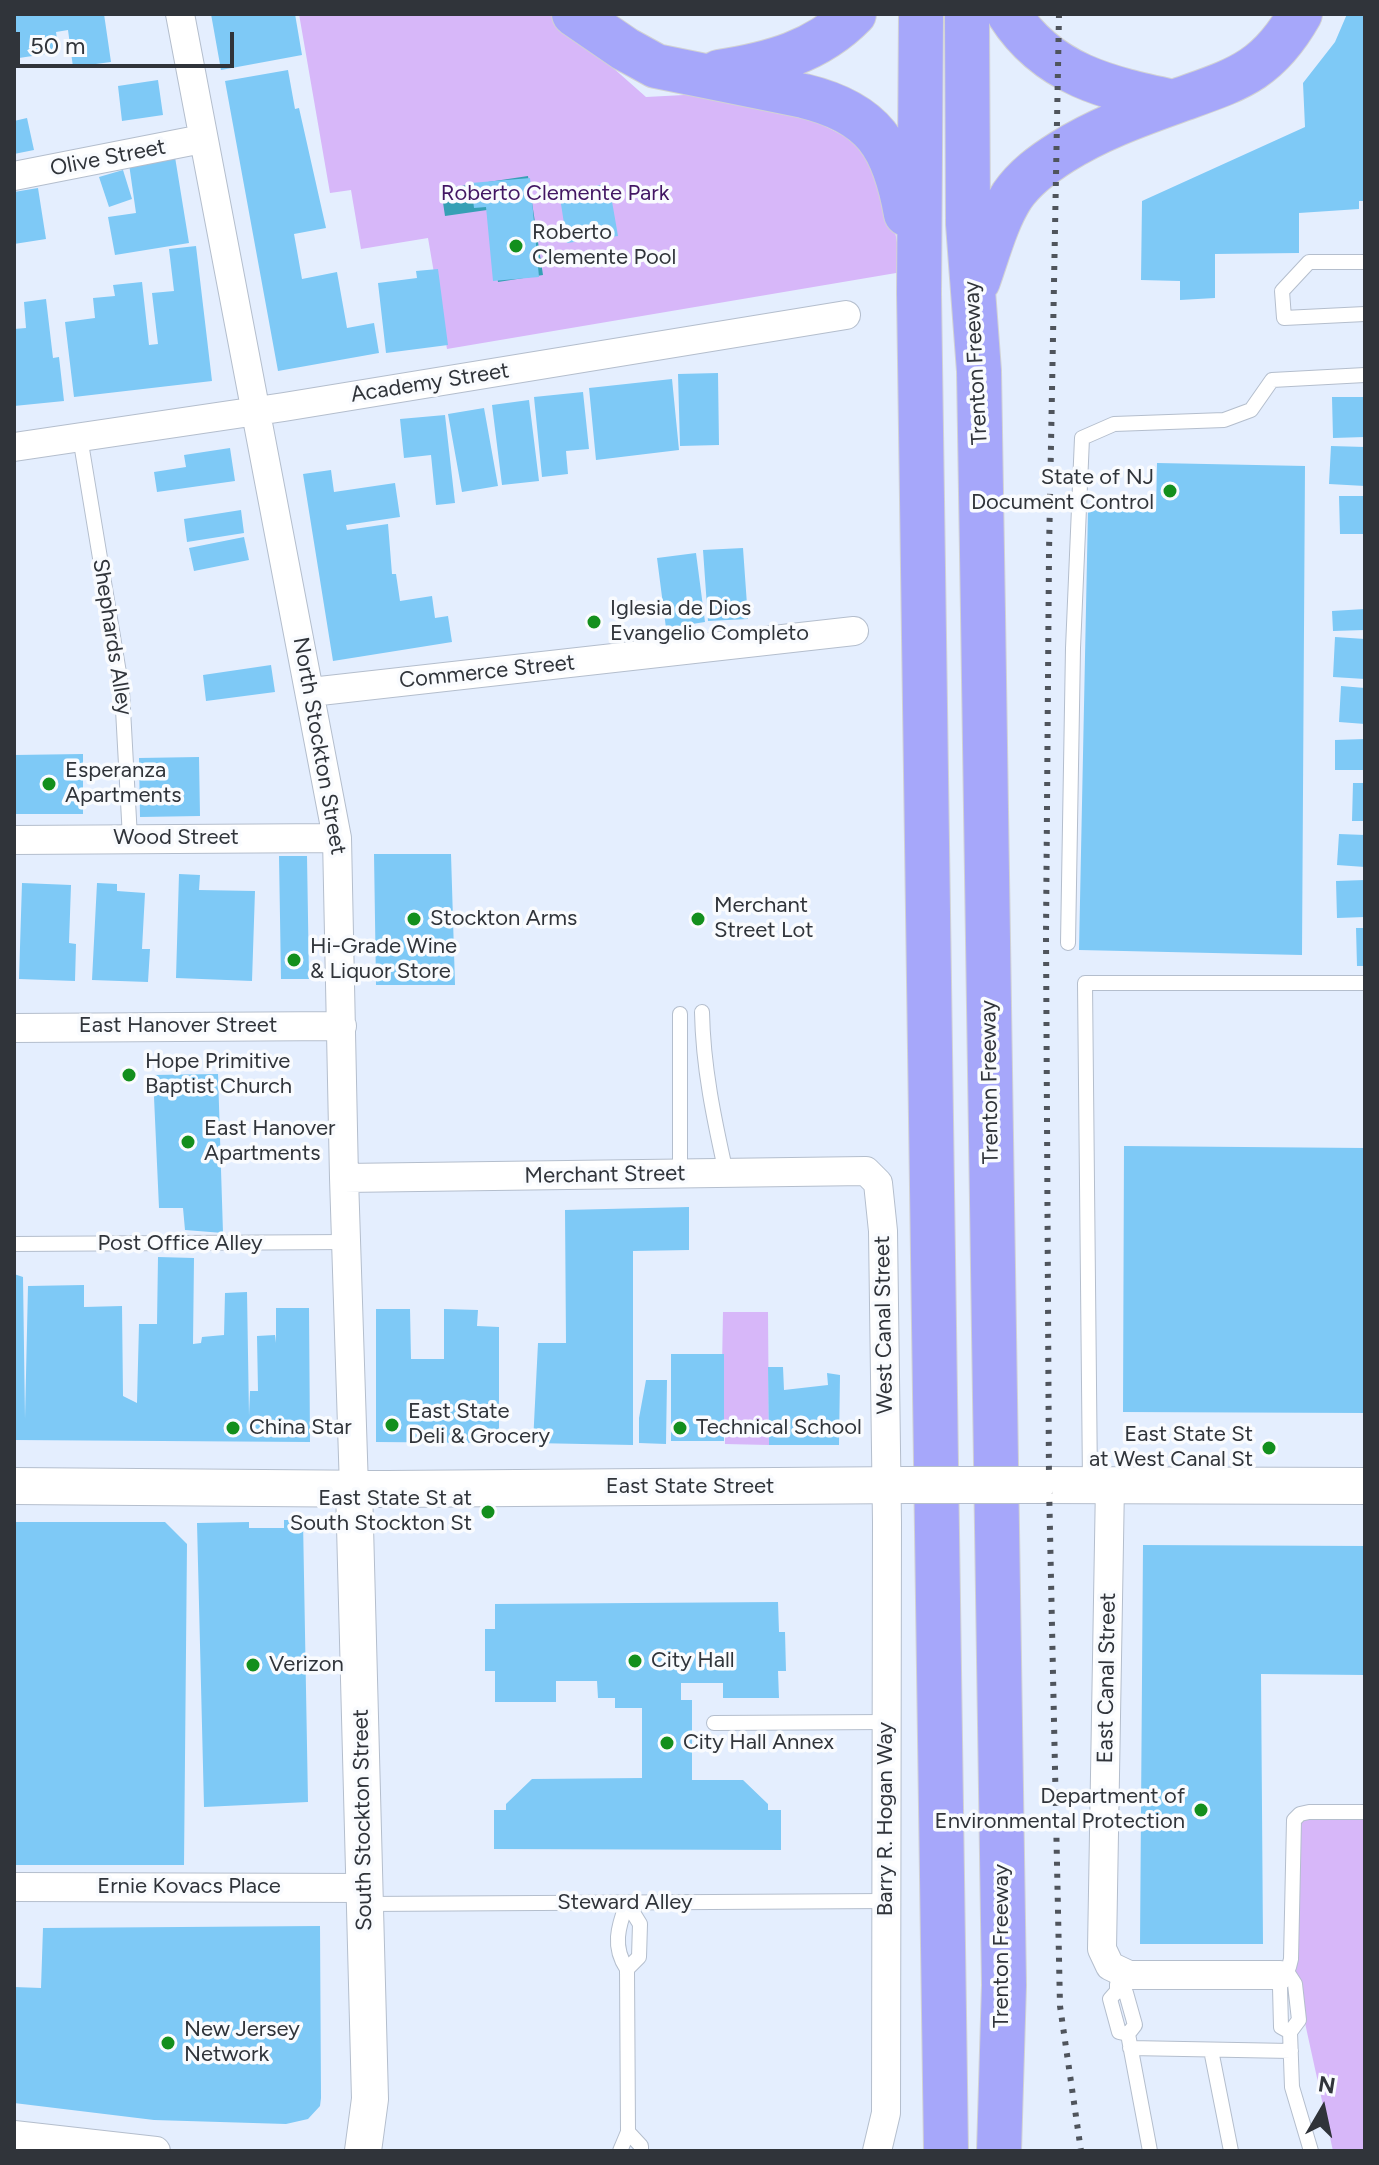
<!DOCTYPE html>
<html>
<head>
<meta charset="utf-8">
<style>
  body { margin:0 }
  #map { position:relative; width:1379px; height:2165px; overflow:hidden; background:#e4eefe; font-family:Figtree,sans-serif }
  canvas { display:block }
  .frame { position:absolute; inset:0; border:16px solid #30343a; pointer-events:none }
  .north { position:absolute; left:1283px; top:2069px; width:80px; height:80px; -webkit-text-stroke:6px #f9fbfe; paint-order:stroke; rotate:9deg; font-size:22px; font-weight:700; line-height:32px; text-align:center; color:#30343a }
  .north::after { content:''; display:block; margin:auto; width:28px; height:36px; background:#30343a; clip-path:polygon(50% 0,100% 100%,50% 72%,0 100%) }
  .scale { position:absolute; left:16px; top:32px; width:218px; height:36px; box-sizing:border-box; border:4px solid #30343a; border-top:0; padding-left:10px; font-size:24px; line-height:28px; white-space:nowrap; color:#30343a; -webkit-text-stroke:6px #f9fbfe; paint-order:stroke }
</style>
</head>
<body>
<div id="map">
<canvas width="1379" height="2165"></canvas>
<div class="frame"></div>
<div class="north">N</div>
<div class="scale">50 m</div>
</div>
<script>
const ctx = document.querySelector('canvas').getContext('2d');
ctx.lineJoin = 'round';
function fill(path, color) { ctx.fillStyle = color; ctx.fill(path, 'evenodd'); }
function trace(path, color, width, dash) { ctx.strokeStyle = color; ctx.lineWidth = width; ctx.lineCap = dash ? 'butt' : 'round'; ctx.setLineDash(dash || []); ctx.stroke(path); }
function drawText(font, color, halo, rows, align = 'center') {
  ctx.font = font + ' Figtree,sans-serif'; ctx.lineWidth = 7; ctx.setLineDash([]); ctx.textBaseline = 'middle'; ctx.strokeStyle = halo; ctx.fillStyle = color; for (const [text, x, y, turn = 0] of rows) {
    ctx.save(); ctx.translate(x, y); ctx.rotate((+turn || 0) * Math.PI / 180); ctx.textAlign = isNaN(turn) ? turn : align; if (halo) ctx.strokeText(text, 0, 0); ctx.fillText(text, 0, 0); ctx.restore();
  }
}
fill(new Path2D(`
  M 299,14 L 552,14 L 646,97 L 703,94 L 799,113 L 882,155 L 902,272 L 447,349 L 428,238 L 361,249 L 351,190 L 330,193 Z
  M 723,1312 L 768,1312 L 769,1445 L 725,1444 L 725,1421 L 721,1421 Z
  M 1365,1812 L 1365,2151 L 1333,2151 L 1291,1959 L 1300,1814 Z`), '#d7b7f9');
fill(new Path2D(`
  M 528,176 L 543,275 L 498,282 L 487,210 L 445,216 L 441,189 Z`), '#36a0b5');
fill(new Path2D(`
  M 14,14 L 104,14 L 111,62 L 73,67 L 68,30 L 56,32 L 59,52 L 19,58 Z
  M 211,14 L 295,14 L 302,55 L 221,70 Z
  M 1347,14 L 1365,14 L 1365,201 L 1359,201 L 1359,209 L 1299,213 L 1299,253 L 1215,254 L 1215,298 L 1180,300 L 1180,281 L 1141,280 L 1142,201 L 1305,127 L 1303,83 L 1335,42 Z
  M 288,70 L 295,109 L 299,108 L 326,228 L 294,234 L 302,279 L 337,272 L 347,328 L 374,323 L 379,353 L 278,371 L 225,81 Z
  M 158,80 L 163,115 L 122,121 L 118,86 Z
  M 27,118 L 34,150 L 14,154 L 14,121 Z
  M 175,157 L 189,243 L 115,255 L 108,217 L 136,213 L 129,164 Z
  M 123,170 L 132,199 L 109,207 L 99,177 Z
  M 530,178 L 539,277 L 493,281 L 486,207 L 474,208 L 471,183 Z
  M 609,184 L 618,236 L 567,243 L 559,191 Z
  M 38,188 L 46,239 L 14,244 L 14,192 Z
  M 196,246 L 212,381 L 74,397 L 65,322 L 95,318 L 93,298 L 115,296 L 113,285 L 142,282 L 149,345 L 158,344 L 152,293 L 174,291 L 169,249 Z
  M 438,269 L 448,345 L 386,353 L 378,283 L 417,278 L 416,271 Z
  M 46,299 L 53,358 L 59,357 L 64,401 L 14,406 L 14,329 L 26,328 L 24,302 Z
  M 718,373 L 719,445 L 680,446 L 678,374 Z
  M 672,379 L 679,450 L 596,460 L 589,388 Z
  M 583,392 L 589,449 L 566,451 L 568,474 L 542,477 L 534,397 Z
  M 1332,397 L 1365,397 L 1365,437 L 1333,438 Z
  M 529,400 L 539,481 L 502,485 L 492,405 Z
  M 484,408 L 498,486 L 462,492 L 448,414 Z
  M 445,415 L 455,503 L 436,505 L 431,455 L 404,458 L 400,419 Z
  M 1331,446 L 1365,447 L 1365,486 L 1329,484 Z
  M 230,448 L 235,481 L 157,492 L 154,472 L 186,467 L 184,455 Z
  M 1157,463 L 1305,466 L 1302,955 L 1079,950 L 1088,510 L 1156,511 Z
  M 331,470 L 334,492 L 395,483 L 400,517 L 346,525 L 347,530 L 388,524 L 392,574 L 396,574 L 400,601 L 432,596 L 435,618 L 448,616 L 452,642 L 333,661 L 303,474 Z
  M 1339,496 L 1365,496 L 1365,534 L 1340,534 Z
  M 241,510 L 244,533 L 187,542 L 184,519 Z
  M 244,537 L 249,560 L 194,571 L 189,548 Z
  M 743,548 L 748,619 L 708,621 L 703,550 Z
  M 696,553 L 705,622 L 666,628 L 657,558 Z
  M 1365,609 L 1365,630 L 1333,631 L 1332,611 Z
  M 1335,637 L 1365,639 L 1365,679 L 1333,677 Z
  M 271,665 L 275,692 L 206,701 L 203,675 Z
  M 1341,686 L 1365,688 L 1365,724 L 1339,722 Z
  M 1365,739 L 1365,770 L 1335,770 L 1335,740 Z
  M 83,754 L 83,814 L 14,814 L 14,755 Z
  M 199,757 L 200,816 L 140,817 L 139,758 Z
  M 1353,783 L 1365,783 L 1365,821 L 1352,821 Z
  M 1339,834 L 1365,835 L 1365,867 L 1337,865 Z
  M 374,854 L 451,854 L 455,985 L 376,985 Z
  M 279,856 L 307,856 L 309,979 L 281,979 Z
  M 179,874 L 200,875 L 199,890 L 255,891 L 252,981 L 176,978 Z
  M 1365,880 L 1365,917 L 1337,918 L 1336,881 Z
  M 22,883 L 71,885 L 69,943 L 76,944 L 75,981 L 19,979 Z
  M 97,883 L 117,884 L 117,891 L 145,893 L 142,949 L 150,949 L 148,982 L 92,980 Z
  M 1356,928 L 1365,928 L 1365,966 L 1357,966 Z
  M 218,1074 L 223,1233 L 185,1230 L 183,1208 L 159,1208 L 153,1075 Z
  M 1124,1146 L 1365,1148 L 1365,1413 L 1123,1412 Z
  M 689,1207 L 689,1250 L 633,1251 L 633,1445 L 533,1443 L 538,1343 L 566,1343 L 565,1210 Z
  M 158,1257 L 194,1258 L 193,1344 L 201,1343 L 202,1337 L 224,1335 L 225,1293 L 247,1292 L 249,1416 L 250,1391 L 258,1391 L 257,1336 L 275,1335 L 276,1343 L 276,1308 L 309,1308 L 310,1442 L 14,1440 L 14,1274 L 23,1277 L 25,1419 L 28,1286 L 84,1285 L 84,1307 L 122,1306 L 123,1396 L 137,1403 L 139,1324 L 157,1324 Z
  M 376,1309 L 410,1309 L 411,1359 L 444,1359 L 444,1309 L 478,1310 L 477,1326 L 499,1327 L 499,1443 L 376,1442 Z
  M 671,1354 L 724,1354 L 724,1441 L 671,1441 Z
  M 768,1367 L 783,1367 L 784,1390 L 828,1385 L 827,1373 L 840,1375 L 839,1445 L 769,1445 Z
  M 646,1380 L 667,1380 L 666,1444 L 639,1443 L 639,1418 Z
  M 284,1520 L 303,1520 L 308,1802 L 204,1807 L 197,1523 L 249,1522 L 249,1528 L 284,1528 Z
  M 14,1522 L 165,1522 L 187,1544 L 184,1865 L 14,1865 Z
  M 1143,1545 L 1365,1546 L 1365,1675 L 1261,1674 L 1263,1944 L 1140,1944 Z
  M 778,1602 L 779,1632 L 785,1632 L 786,1671 L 778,1671 L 779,1698 L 723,1698 L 723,1683 L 681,1683 L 681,1700 L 692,1700 L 692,1780 L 743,1780 L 768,1804 L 768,1810 L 781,1810 L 781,1850 L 494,1849 L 494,1810 L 506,1810 L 506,1804 L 532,1779 L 642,1778 L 642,1708 L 615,1708 L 615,1698 L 598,1698 L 597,1681 L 556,1681 L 556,1702 L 495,1702 L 495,1671 L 485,1671 L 485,1629 L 495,1629 L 495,1604 Z
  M 320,1926 L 321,2098 L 320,2106 L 308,2119 L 286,2124 L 154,2120 L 14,2103 L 14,1987 L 41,1988 L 43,1928 Z`), '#7ec9f6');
const service = new Path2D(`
  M 1365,262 L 1309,262 L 1282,291 L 1284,318 L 1365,314
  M 80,437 L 122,691 L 130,838
  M 1068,943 L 1073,648 L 1082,438 L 1114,424 L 1224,420 L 1251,410 L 1272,380 L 1365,375
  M 702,1012 C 703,1067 714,1119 726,1173
  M 680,1174 L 680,1014
  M 14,1244 L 346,1242
  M 1090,1484 L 1085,983 L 1365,983
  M 714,1723 L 886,1722
  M 627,1903 L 640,1924 L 639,1957 L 627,1969
  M 365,1904 L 886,1901
  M 1286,1970 L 1295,1984 L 1299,2020 L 1290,2032 L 1292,2087 L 1311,2151
  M 1284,1974 L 1280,1987 L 1281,2027 L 1290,2032
  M 1280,1975 L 1289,1967 L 1291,1959 L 1294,1820 L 1300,1814 L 1309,1812 L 1365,1812
  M 1117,1984 L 1117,1991 L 1110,1999 L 1119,2032 L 1128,2034
  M 1117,1991 L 1126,1993 L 1135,2025 L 1128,2034 L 1150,2151
  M 1130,2048 L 1291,2051
  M 1211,2050 L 1231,2151
  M 628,2132 L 641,2146 L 641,2151
  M 620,2151 L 628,2132 L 627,1969 C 612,1947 618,1927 627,1903`);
const minor = new Path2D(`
  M 180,14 L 337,838 L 344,1178 L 354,1488
  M 14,176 L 202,139
  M 14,447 L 284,407 L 846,315
  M 311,692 L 854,631
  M 14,840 L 337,838
  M 14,1028 L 342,1026
  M 344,1178 L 866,1171 L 878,1183 L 883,1231 L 887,1522 L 886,2113 L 877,2151
  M 1110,1484 L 1102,1949 L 1110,1966 L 1129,1975 L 1280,1975
  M 14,1887 L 365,1888
  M 14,2135 L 156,2151`);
const tertiary = new Path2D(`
  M 1036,1485 L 1365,1486
  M 14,1486 L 387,1489 L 907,1485
  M 354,1488 L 370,2099 L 363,2151`);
const motorway = new Path2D(`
  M 574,14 L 625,49 L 656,66 L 804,96 C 874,113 894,146 906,214
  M 921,14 L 919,293 L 946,2151
  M 967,14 L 968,224 L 979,371 L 983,614 L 1004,1985 L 999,2151
  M 1009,14 C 1048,75 1108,88 1174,102
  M 719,72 C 770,64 817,52 854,14
  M 978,281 C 988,253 996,221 1012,196 C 1025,177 1043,164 1062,152 C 1097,130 1135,116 1174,102 C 1234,80 1266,74 1300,14`);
trace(service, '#b4becd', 16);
trace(minor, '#b4becd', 30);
trace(tertiary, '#b4becd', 38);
trace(motorway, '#d1d2d4', 46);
trace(service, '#fff', 14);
trace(minor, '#fff', 28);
trace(tertiary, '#fff', 36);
trace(motorway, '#a6a7fa', 44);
trace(new Path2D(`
  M 1059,14 L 1049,552 L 1046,935 L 1049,1484 L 1060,2006 L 1081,2151`), '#4f545c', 6, [4, 8]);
const tertiaryBridge = new Path2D(`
  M 907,1485 L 1036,1485`);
trace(tertiaryBridge, '#b4becd', 38, []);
trace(tertiaryBridge, '#fff', 36);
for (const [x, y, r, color] of [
  [516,246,8,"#138f1d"],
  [1170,491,8,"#138f1d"],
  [594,622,8,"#138f1d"],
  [49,784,8,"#138f1d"],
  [414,919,8,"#138f1d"],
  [698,919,8,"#138f1d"],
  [294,960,8,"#138f1d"],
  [129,1075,8,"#138f1d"],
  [188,1142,8,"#138f1d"],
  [392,1425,8,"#138f1d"],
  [233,1428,8,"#138f1d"],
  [680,1428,8,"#138f1d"],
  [1269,1448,8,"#138f1d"],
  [488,1512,8,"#138f1d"],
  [635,1661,8,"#138f1d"],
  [253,1665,8,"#138f1d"],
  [667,1743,8,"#138f1d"],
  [1201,1810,8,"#138f1d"],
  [168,2043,8,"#138f1d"]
]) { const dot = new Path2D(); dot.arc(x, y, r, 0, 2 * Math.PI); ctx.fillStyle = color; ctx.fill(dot); trace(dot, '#f9fbfe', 3); }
drawText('22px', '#30343a', '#f9fbfe', [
  ["Olive Street",108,158,-11],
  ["Trenton Freeway",976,363,-93],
  ["Academy Street",430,383,-9],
  ["Shephards Alley",112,637,81],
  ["Commerce Street",487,672,-6],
  ["North Stockton Street",319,746,80],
  ["Wood Street",176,838],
  ["East Hanover Street",178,1026],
  ["Trenton Freeway",990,1082,-91],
  ["Merchant Street",605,1175,-1],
  ["Post Office Alley",180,1244],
  ["West Canal Street",884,1325,-91],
  ["East State Street",690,1487],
  ["East Canal Street",1107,1678,-89],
  ["Barry R. Hogan Way",886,1819,-90],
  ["South Stockton Street",363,1820,-91],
  ["Ernie Kovacs Place",189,1887],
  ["Steward Alley",625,1903],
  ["Trenton Freeway",1002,1946,-90]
]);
drawText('22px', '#421663', '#f9fbfe', [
  ["Roberto Clemente Park",555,194]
]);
drawText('22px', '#30343a', '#f9fbfe', [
  ["Roberto",532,233],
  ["Clemente Pool",532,258],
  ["State of NJ",1154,478,"right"],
  ["Document Control",1154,503,"right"],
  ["Iglesia de Dios",610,609],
  ["Evangelio Completo",610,634],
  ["Esperanza",65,771],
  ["Apartments",65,796],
  ["Merchant",714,906],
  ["Street Lot",714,931],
  ["Stockton Arms",430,919],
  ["Hi-Grade Wine",310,947],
  ["& Liquor Store",310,972],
  ["Hope Primitive",145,1062],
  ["Baptist Church",145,1087],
  ["East Hanover",204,1129],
  ["Apartments",204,1154],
  ["East State",408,1412],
  ["Deli & Grocery",408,1437],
  ["China Star",249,1428],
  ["Technical School",696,1428],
  ["East State St",1253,1435,"right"],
  ["at West Canal St",1253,1460,"right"],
  ["East State St at",472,1499,"right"],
  ["South Stockton St",472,1524,"right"],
  ["City Hall",651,1661],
  ["Verizon",269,1665],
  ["City Hall Annex",683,1743],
  ["Department of",1185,1797,"right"],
  ["Environmental Protection",1185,1822,"right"],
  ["New Jersey",184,2030],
  ["Network",184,2055]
], 'left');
</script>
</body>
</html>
